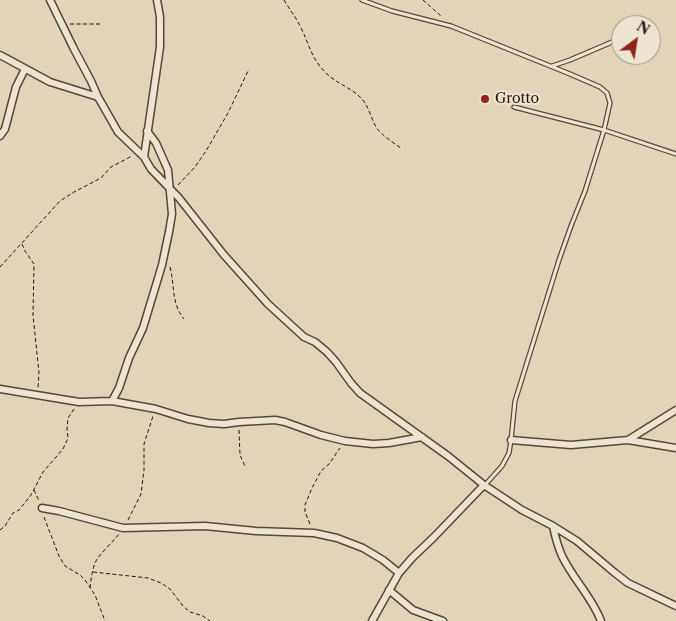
<!DOCTYPE html>
<html>
<head>
<meta charset="utf-8">
<style>
  body { margin:0 }
  #map { position:relative; width:676px; height:621px; overflow:hidden; background:#e2d4b6; font-family:"Libre Caslon Text",serif }
  canvas { display:block }
  .north { position:absolute; left:611px; top:15px; width:50px; height:50px; box-sizing:border-box; background:#ece3d0; border:1px solid #9d9282; border-radius:50%; rotate:31deg; font-size:14px; font-weight:700; line-height:20px; text-align:center; color:#26190c }
  .north::after { content:''; display:block; margin:auto; width:18px; height:22px; background:#8f2418; clip-path:polygon(50% 0,100% 100%,50% 72%,0 100%) }
</style>
</head>
<body>
<div id="map">
<canvas width="676" height="621"></canvas>
<div class="north">N</div>
</div>
<script>
const ctx = document.querySelector('canvas').getContext('2d');
ctx.lineJoin = 'round';
function trace(path, color, width, dash) { ctx.strokeStyle = color; ctx.lineWidth = width; ctx.lineCap = dash ? 'butt' : 'round'; ctx.setLineDash(dash || []); ctx.stroke(path); }
function drawText(font, color, halo, rows, align = 'center') {
  ctx.font = font + ' "Libre Caslon Text",serif'; ctx.lineWidth = 4; ctx.setLineDash([]); ctx.textBaseline = 'middle'; ctx.strokeStyle = halo; ctx.fillStyle = color; for (const [text, x, y, turn = 0] of rows) {
    ctx.save(); ctx.translate(x, y); ctx.rotate((+turn || 0) * Math.PI / 180); ctx.textAlign = isNaN(turn) ? turn : align; if (halo) ctx.strokeText(text, 0, 0); ctx.fillText(text, 0, 0); ctx.restore();
  }
}
const lane = new Path2D(`
  M 362,0 L 392,11 L 451,26 L 570,74 L 600,87 L 607,93 L 610,103 L 604,130 L 585,191 L 571,226 L 559,260 L 515,401 L 511,440 L 509,453 L 502,466 L 485,485
  M 552,66 L 570,60 L 612,42
  M 514,107 L 604,130 L 676,154`);
const street = new Path2D(`
  M 50,0 L 74,49 L 91,81 L 98,97 L 118,132 L 144,157 L 151,169 L 179,198 L 224,255 L 268,304 L 304,337 L 315,342 L 327,352 L 336,362 L 351,383 L 360,393 L 448,456 L 484,485 L 522,510 L 553,526 L 577,541 L 615,573 L 628,583 L 676,606
  M 0,55 L 50,82 L 98,97
  M 0,136 L 5,129 L 16,87 L 25,69
  M 144,157 L 160,47 L 160,17 L 157,0
  M 0,389 L 79,402 L 112,401 L 156,409 L 188,419 L 209,423 L 224,424 L 239,422 L 275,420 L 285,422 L 321,435 L 345,441 L 373,444 L 389,443 L 422,437
  M 112,401 L 119,388 L 129,358 L 143,328 L 162,265 L 169,232 L 172,214 L 168,170 L 156,143 L 147,131
  M 511,440 L 571,445 L 628,440 L 676,448
  M 628,440 L 676,410
  M 42,508 L 59,511 L 123,528 L 205,526 L 256,531 L 314,533 L 337,538 L 363,548 L 383,560 L 399,573
  M 553,526 C 555,536 558,547 562,556 C 573,579 592,597 601,621
  M 389,590 L 413,610 L 443,621
  M 372,621 L 399,573 L 412,558 L 434,537 L 484,485`);
trace(lane, '#554836', 5.5);
trace(street, '#554836', 9);
trace(new Path2D(`
  M 284,0 C 289,9 296,17 300,26 C 310,45 310,57 326,73 C 337,84 352,88 362,99 C 369,107 371,118 376,127 C 382,136 393,142 402,149
  M 423,0 L 441,16
  M 70,24 L 101,24
  M 178,185 L 195,167 L 206,151 L 228,113 L 249,69
  M 22,244 L 25,251 L 34,264 L 33,315 L 39,373 L 38,388
  M 0,267 L 60,201 L 74,192 L 101,178 L 111,167 L 132,156
  M 170,267 C 175,286 171,303 184,319
  M 239,430 L 240,455 L 245,466
  M 34,490 L 39,501
  M 44,517 L 59,556 L 65,566 L 80,575 L 85,580 L 95,595 L 105,621
  M 128,520 L 141,494 L 144,470 L 144,444 L 153,416
  M 310,524 L 305,512 L 305,505 L 312,488 L 321,471 L 329,464 L 340,448
  M 0,530 L 5,526 L 13,513 L 19,510 L 31,495 L 43,472 L 63,449 L 68,438 L 67,429 L 68,418 L 74,409
  M 93,572 L 148,578 L 161,583 L 170,589 L 183,606 L 190,612 L 203,616 L 210,621
  M 90,588 C 91,579 92,571 95,563 C 99,554 113,542 119,534`), '#26190c', 1, [4, 2.5]);
trace(lane, '#ece3d0', 3);
trace(street, '#ece3d0', 6);
for (const [x, y, r, color] of [
  [485,99,5,"#8f2418"]
]) { const dot = new Path2D(); dot.arc(x, y, r, 0, 2 * Math.PI); ctx.fillStyle = color; ctx.fill(dot); trace(dot, '#ece3d0', 2); }
drawText('14px', '#26190c', '#ece3d0', [
  ["Grotto",495,99]
], 'left');
</script>
</body>
</html>
